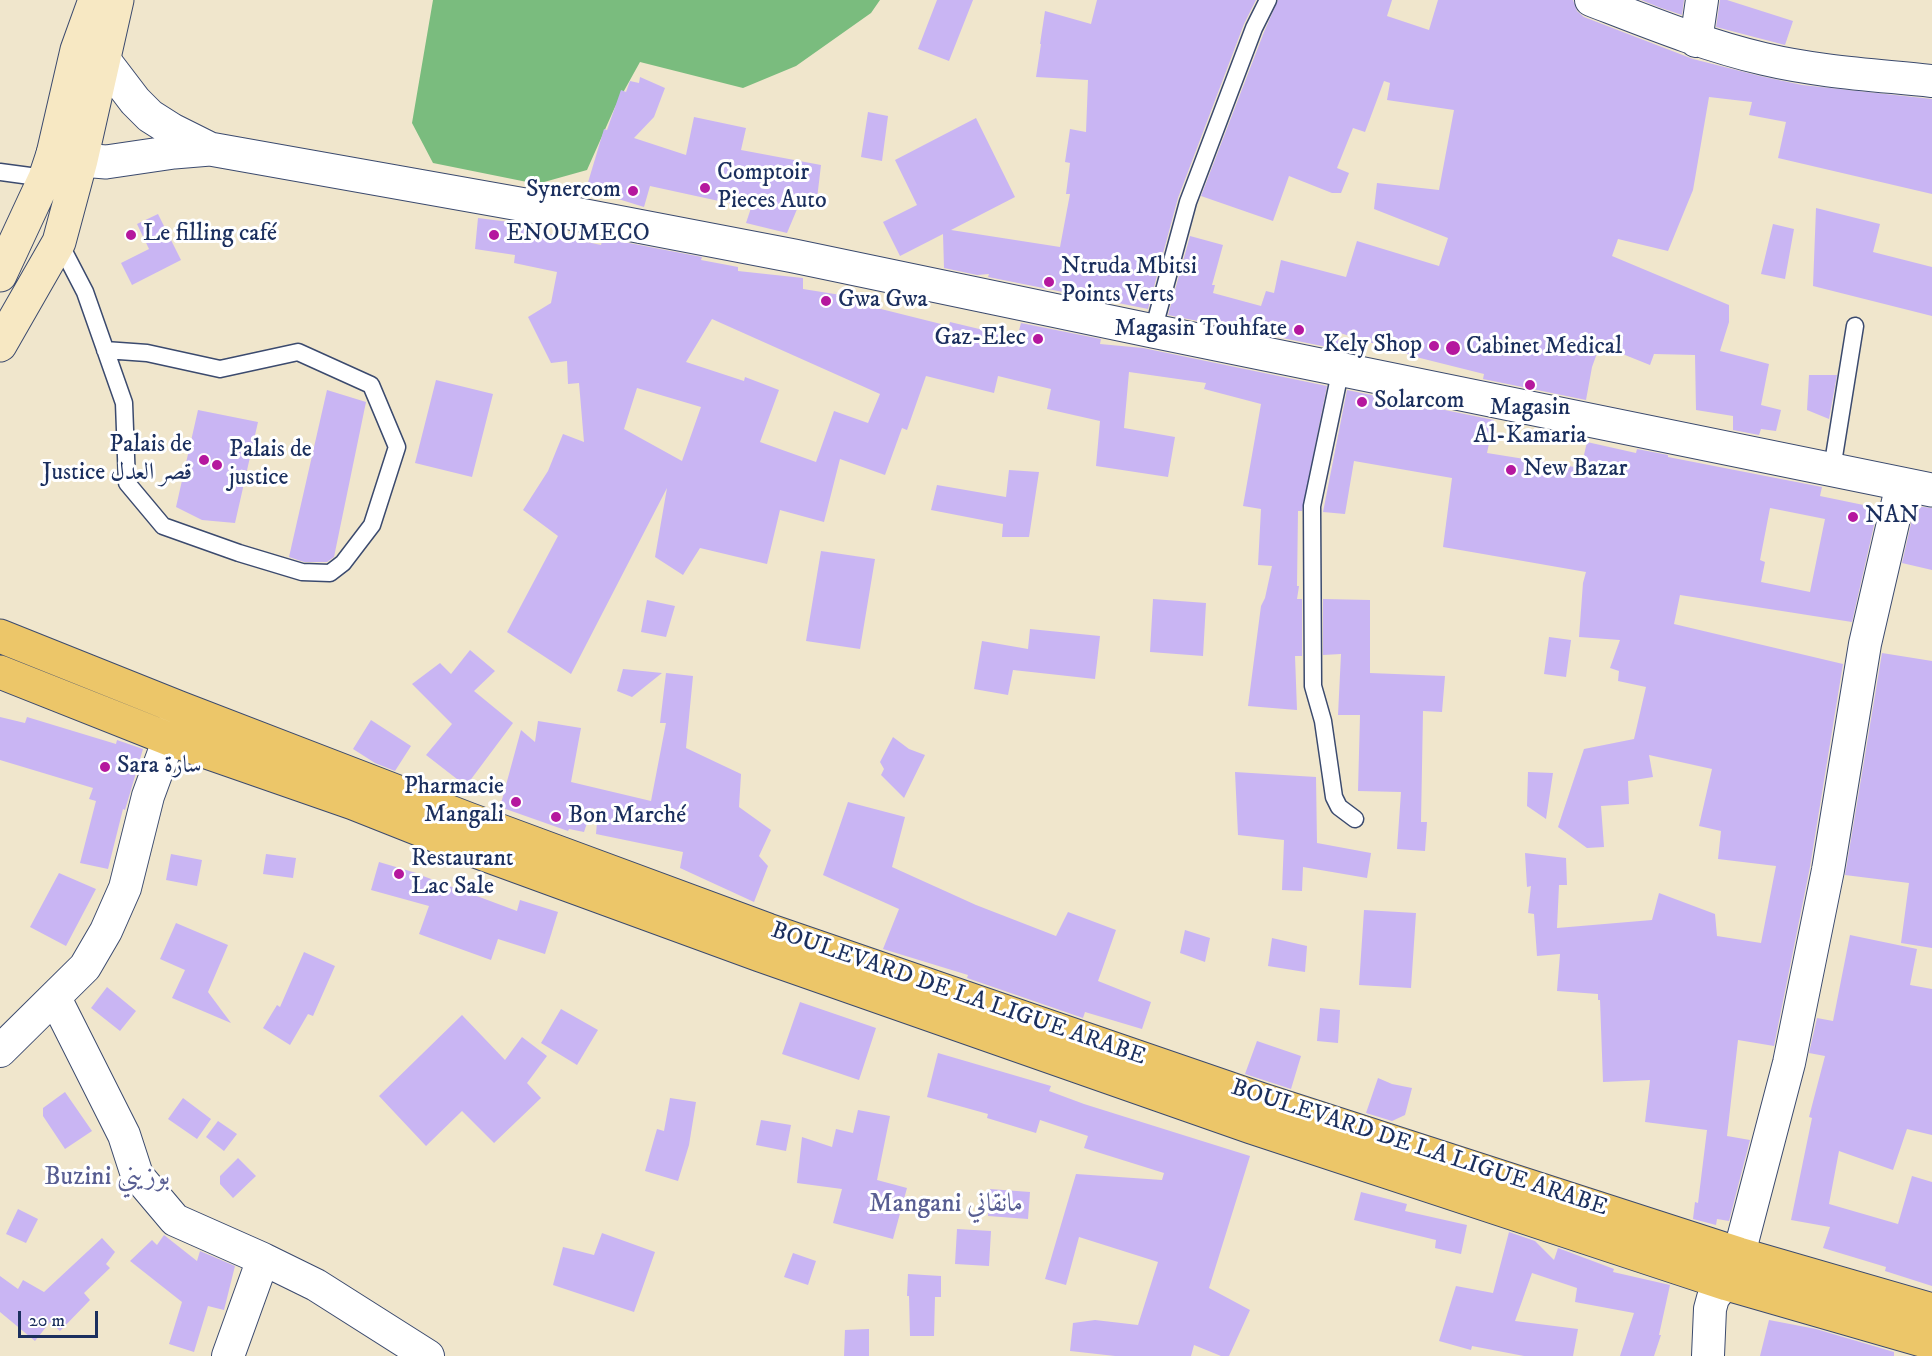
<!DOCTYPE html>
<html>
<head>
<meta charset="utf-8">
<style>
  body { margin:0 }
  #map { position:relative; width:1932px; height:1356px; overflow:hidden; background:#f0e6cc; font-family:"IM FELL DW Pica",serif }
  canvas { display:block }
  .scale { position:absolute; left:18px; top:1311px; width:80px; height:27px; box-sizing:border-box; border:3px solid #1b2f5e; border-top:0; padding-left:8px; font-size:18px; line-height:21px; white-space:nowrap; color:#1b2f5e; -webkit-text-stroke:4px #fff; paint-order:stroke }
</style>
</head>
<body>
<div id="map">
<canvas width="1932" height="1356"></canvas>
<div class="scale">20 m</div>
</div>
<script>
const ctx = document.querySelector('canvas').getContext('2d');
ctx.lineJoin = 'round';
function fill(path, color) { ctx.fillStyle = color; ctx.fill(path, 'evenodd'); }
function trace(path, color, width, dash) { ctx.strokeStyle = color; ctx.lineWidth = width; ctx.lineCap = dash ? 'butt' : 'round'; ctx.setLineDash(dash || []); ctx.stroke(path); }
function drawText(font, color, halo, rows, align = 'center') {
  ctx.font = font + ' "IM FELL DW Pica",Amiri,serif'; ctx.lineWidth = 6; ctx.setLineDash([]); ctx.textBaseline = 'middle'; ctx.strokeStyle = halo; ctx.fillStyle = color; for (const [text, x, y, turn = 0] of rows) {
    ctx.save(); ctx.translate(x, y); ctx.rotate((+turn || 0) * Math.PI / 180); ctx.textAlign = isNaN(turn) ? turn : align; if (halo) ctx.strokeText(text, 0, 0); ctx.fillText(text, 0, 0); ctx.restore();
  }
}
fill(new Path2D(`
  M 433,0 L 880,0 L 871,13 L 796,66 L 743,88 L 640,62 L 615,107 L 587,170 L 537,184 L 433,163 L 412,123 Z`), '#7abc7e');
fill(new Path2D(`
  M 937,0 L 973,0 L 949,61 L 918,49 Z
  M 1097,0 L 1256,0 L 1244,24 L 1178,198 L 1148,309 L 988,277 L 989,274 L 977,275 L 944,268 L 943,234 L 900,256 L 883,222 L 917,205 L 895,160 L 976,118 L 1015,197 L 951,230 L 1060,247 L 1070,194 L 1066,194 L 1070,163 L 1065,162 L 1070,129 L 1086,132 L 1088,80 L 1036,77 L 1041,44 L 1040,44 L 1045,11 L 1091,24 Z
  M 1278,0 L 1392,0 L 1387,16 L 1429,30 L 1438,0 L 1573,0 L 1577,11 L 1584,17 L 1693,59 L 1760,76 L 1802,85 L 1932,99 L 1932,194 L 1778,158 L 1786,122 L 1749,115 L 1752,102 L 1709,97 L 1693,190 L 1668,251 L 1618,239 L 1612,256 L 1729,305 L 1729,322 L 1720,351 L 1769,364 L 1761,405 L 1781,410 L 1776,431 L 1761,429 L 1759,435 L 1733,430 L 1733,416 L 1696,410 L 1695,355 L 1654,354 L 1650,365 L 1600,345 L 1592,367 L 1586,400 L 1483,379 L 1484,374 L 1420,358 L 1340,333 L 1337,349 L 1168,315 L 1190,236 L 1223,245 L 1212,285 L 1215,285 L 1213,293 L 1261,306 L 1266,291 L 1274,293 L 1281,260 L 1346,277 L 1357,241 L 1439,266 L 1448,238 L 1374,209 L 1377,183 L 1439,190 L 1454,110 L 1387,100 L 1390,83 L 1384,81 L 1365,132 L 1353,128 L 1337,168 L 1349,173 L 1341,193 L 1332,193 L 1289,176 L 1273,221 L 1201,196 L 1264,32 Z
  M 1641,0 L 1684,0 L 1682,15 L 1661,8 Z
  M 1720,0 L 1727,0 L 1793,21 L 1785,45 L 1716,27 Z
  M 640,77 L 665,88 L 654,117 L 634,138 L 686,155 L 694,117 L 746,128 L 741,150 L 821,165 L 817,199 L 803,195 L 787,233 L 746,223 L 751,208 L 650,186 L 644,207 L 586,189 L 604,129 L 607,130 L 621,90 L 626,92 L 630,81 L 639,83 Z
  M 868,112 L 888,116 L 882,161 L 861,157 Z
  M 1816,208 L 1880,224 L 1873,252 L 1932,267 L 1932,316 L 1813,286 Z
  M 158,214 L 181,260 L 132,285 L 121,263 L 149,249 L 137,224 Z
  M 478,218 L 517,223 L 516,227 L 601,245 L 603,238 L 702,257 L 701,260 L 738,267 L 738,271 L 803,278 L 803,289 L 841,295 L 841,299 L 949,326 L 950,322 L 1017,338 L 1021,323 L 1101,339 L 1100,344 L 1143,348 L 1327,386 L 1302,511 L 1298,511 L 1297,586 L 1299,586 L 1297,599 L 1302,599 L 1302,656 L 1295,656 L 1297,710 L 1248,706 L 1261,606 L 1265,598 L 1272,566 L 1258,565 L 1261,509 L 1243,506 L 1261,404 L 1204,389 L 1206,383 L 1129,372 L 1124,428 L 1175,437 L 1168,477 L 1096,466 L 1100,421 L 1047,409 L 1051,389 L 998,376 L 994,393 L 926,376 L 907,430 L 902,428 L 885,475 L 840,459 L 824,522 L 780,510 L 767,564 L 700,548 L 683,575 L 655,557 L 667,488 L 571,674 L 507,632 L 558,536 L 523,510 L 548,471 L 563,434 L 584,442 L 579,383 L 568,384 L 567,361 L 551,363 L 528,317 L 551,303 L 557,272 L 514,263 L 515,255 L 475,249 ZM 712,319 L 880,394 L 868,423 L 834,411 L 816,462 L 760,442 L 779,390 L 745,377 L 744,381 L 686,362 ZM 637,388 L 701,407 L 682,461 L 624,429 Z
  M 1773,224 L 1794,229 L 1785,279 L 1761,274 Z
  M 1809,375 L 1837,375 L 1829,419 L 1807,410 Z
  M 436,380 L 493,394 L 472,477 L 415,463 Z
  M 327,390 L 366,402 L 334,557 L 327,562 L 304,562 L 289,557 Z
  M 1347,390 L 1494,420 L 1487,453 L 1581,468 L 1587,442 L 1636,453 L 1637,449 L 1668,455 L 1668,457 L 1822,487 L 1820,496 L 1878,508 L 1852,622 L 1680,595 L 1674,624 L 1843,664 L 1810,867 L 1774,1046 L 1738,1040 L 1727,1136 L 1750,1140 L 1729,1221 L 1717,1219 L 1716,1225 L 1693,1219 L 1695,1202 L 1698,1203 L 1707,1130 L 1645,1122 L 1650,1080 L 1603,1082 L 1600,1000 L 1598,1000 L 1598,994 L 1557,991 L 1560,954 L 1537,956 L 1534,914 L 1528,913 L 1531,886 L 1527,887 L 1525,853 L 1566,858 L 1567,885 L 1559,885 L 1557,928 L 1652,920 L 1659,893 L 1715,914 L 1717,936 L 1761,943 L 1776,866 L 1718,859 L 1721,831 L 1699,826 L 1712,769 L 1649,755 L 1653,777 L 1628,781 L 1629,804 L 1601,806 L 1604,847 L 1587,848 L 1558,827 L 1584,749 L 1634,739 L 1646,687 L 1618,681 L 1619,671 L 1610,668 L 1620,640 L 1579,637 L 1583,583 L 1586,572 L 1443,547 L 1452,478 L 1354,461 L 1345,514 L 1323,512 ZM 1770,508 L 1825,519 L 1810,592 L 1761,582 L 1765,562 L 1760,560 Z
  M 198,410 L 258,422 L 235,523 L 202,520 L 176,507 Z
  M 1009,470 L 1039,472 L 1029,537 L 1002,537 L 1003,524 L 931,510 L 937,485 L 1006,497 Z
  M 1915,506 L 1932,508 L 1932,570 L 1902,563 Z
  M 821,551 L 875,559 L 860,649 L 806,641 Z
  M 1153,599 L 1206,603 L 1203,656 L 1150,652 Z
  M 1323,599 L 1370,600 L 1370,673 L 1445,676 L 1442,712 L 1423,711 L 1421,822 L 1427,822 L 1425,851 L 1397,849 L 1401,792 L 1358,791 L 1360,715 L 1338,715 L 1341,654 L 1323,655 Z
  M 647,600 L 675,606 L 666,637 L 641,632 Z
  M 1030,629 L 1100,636 L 1095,679 L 1013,670 L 1008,695 L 974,689 L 982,641 L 1028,649 Z
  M 1549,637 L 1571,640 L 1566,677 L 1544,674 Z
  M 470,650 L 495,671 L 474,691 L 513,723 L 466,786 L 426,755 L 452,724 L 412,684 L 440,663 L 451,674 Z
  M 1882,653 L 1932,661 L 1932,948 L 1901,943 L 1909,883 L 1845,875 Z
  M 623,669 L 662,673 L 632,697 L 617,691 Z
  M 666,673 L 693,676 L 686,748 L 741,774 L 739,807 L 771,830 L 759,856 L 768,866 L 754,902 L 680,868 L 683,852 L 596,834 L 598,810 L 592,808 L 584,832 L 569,829 L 568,831 L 500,807 L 521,730 L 535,742 L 538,721 L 581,728 L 571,782 L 651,801 L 666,723 L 660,723 Z
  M 0,717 L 25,723 L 27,717 L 116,744 L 117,740 L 143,749 L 125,810 L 123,809 L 108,869 L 80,863 L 96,801 L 89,799 L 93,788 L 0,760 Z
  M 371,720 L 411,746 L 395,771 L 375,763 L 353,749 Z
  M 893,737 L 909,749 L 925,755 L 904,798 L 881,775 L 884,769 L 880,762 Z
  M 1235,772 L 1316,777 L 1317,843 L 1371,853 L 1367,878 L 1303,867 L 1302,891 L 1282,890 L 1284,840 L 1238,835 Z
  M 1528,772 L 1553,773 L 1546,819 L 1527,806 Z
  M 848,802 L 905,817 L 892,867 L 976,905 L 1056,936 L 1068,912 L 1116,930 L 1098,981 L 1151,1002 L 1142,1029 L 1085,1012 L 1083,1018 L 967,978 L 968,975 L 883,949 L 899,909 L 823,875 Z
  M 171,854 L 202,860 L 197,886 L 166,880 Z
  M 266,854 L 296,858 L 293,878 L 263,874 Z
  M 379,862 L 423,875 L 423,876 L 517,911 L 520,900 L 558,912 L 545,954 L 498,939 L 491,960 L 419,934 L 429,906 L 371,890 Z
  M 59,873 L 96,889 L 66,946 L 30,927 Z
  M 1364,910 L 1416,913 L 1411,988 L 1359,985 Z
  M 176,923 L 228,945 L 208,992 L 231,1023 L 172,998 L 185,970 L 160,959 Z
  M 1185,930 L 1210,938 L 1205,962 L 1180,953 Z
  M 1850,935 L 1917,949 L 1910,985 L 1932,989 L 1932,1135 L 1907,1129 L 1893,1170 L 1839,1151 L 1829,1204 L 1898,1224 L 1912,1176 L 1932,1182 L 1932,1286 L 1885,1271 L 1886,1267 L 1823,1248 L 1830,1227 L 1791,1220 L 1812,1118 L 1809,1117 L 1825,1056 L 1809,1053 L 1817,1018 L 1833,1021 Z
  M 1272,938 L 1307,946 L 1305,972 L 1268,966 Z
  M 304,952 L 335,966 L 313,1016 L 308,1014 L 290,1045 L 263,1028 L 277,1005 L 280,1007 Z
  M 107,987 L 136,1011 L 120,1031 L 91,1008 Z
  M 800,1002 L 876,1028 L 859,1080 L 782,1054 Z
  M 1320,1008 L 1340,1010 L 1338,1043 L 1317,1041 Z
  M 561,1009 L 598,1030 L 577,1065 L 541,1043 Z
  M 462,1015 L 505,1060 L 522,1037 L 547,1056 L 527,1083 L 541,1098 L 494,1143 L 462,1111 L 426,1146 L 379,1096 Z
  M 1257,1041 L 1301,1056 L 1291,1089 L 1245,1074 Z
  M 938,1053 L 1051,1086 L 1049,1091 L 1084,1104 L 1250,1156 L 1209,1288 L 1250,1310 L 1229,1356 L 1221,1356 L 1194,1345 L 1191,1356 L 1115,1356 L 1070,1351 L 1073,1323 L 1095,1320 L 1138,1325 L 1158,1262 L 1079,1237 L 1066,1285 L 1045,1279 L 1076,1174 L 1162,1180 L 1164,1173 L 1084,1148 L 1088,1136 L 1040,1120 L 1036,1133 L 987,1118 L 988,1114 L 927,1097 Z
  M 1378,1078 L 1392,1084 L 1412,1088 L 1405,1115 L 1392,1121 L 1366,1113 Z
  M 65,1092 L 92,1131 L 65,1149 L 43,1116 L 43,1108 Z
  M 183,1098 L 211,1119 L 197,1139 L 168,1119 Z
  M 670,1098 L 696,1102 L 689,1145 L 678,1181 L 645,1171 L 657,1129 L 664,1131 Z
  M 858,1110 L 890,1116 L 877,1180 L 907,1188 L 893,1239 L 833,1223 L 842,1189 L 797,1183 L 802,1137 L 832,1147 L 836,1129 L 853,1133 Z
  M 761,1120 L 791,1125 L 786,1151 L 756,1145 Z
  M 218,1121 L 237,1134 L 224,1151 L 206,1137 Z
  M 238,1158 L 256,1176 L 233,1198 L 220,1184 L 220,1176 Z
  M 990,1189 L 1030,1192 L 1028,1219 L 988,1216 Z
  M 1361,1192 L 1407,1204 L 1405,1211 L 1467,1225 L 1461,1254 L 1435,1248 L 1436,1240 L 1354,1220 Z
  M 18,1209 L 38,1219 L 26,1243 L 6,1234 Z
  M 957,1229 L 991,1231 L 989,1266 L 955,1264 Z
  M 1509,1232 L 1535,1241 L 1554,1260 L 1558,1248 L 1614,1269 L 1613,1272 L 1670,1285 L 1659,1335 L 1661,1335 L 1654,1356 L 1620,1356 L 1634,1313 L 1575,1302 L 1577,1288 L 1532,1273 L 1515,1321 L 1578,1329 L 1573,1356 L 1524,1356 L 1472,1346 L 1471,1350 L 1439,1341 L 1456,1286 L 1493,1293 Z
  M 602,1233 L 655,1252 L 634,1312 L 553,1285 L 563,1247 L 594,1255 Z
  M 164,1235 L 197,1261 L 200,1251 L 235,1266 L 224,1310 L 208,1306 L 194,1352 L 169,1344 L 182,1302 L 130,1261 L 152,1240 L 157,1245 Z
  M 102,1238 L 115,1252 L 106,1264 L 110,1268 L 84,1293 L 90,1300 L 60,1331 L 50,1322 L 35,1341 L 0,1312 L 0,1276 L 18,1289 L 23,1280 L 44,1292 Z
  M 793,1253 L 816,1261 L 808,1285 L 784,1277 Z
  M 908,1274 L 941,1276 L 941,1297 L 935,1297 L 934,1336 L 910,1336 L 909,1296 L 907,1296 Z
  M 1769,1320 L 1816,1329 L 1894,1352 L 1894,1356 L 1760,1356 Z
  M 869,1329 L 869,1356 L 844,1356 L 845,1330 Z`), '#c9b5f3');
const service = new Path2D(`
  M 0,172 L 45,178
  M 59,242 L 85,292 L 124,403 L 127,483 L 163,526 L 239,553 L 302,572 L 330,573 L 343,563 L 372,525 L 397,447 L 371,385 L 298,352 L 220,369 L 147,353 L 105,350
  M 1153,331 L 1188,202 L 1254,28 L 1268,0
  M 1341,368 L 1312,506 L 1313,686 L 1323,721 L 1334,797 L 1339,807 L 1355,819
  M 1832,469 L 1855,326`);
const minor = new Path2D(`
  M 1591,0 C 1648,22 1704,45 1764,59 C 1819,72 1876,75 1932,81
  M 1696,41 L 1702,0
  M 55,998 L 124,1135 L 137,1175 L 175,1220 L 263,1259 L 316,1285 L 428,1356
  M 0,1051 L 85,967 L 106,931 L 125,888 L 148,796 L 178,714
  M 228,1356 L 263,1259
  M 1708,1356 L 1710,1309 L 1713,1298 L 1719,1290 L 1727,1284 L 1739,1254 L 1789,1063 L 1828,870 L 1865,644 L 1902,484`);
const tertiary = new Path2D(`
  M 81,51 L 103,59 L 135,101 L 150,116 L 172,130 L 210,149
  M 53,154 L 81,160 L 106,162 L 174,152 L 210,149 L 570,213 L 794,256 L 1153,331 L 1932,490`);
const secondary = new Path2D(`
  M 0,275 L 45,178 L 53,154 L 77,50 L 95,0
  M 0,345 L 59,242 L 81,160 L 117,0`);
const primary = new Path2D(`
  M 0,636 L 180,708 L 468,819 L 768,930 L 1260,1099 L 1739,1254 L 1932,1310
  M 0,672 L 169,739 L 353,803 L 459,845 L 760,955 L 1251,1127 L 1727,1284 L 1932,1343`);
trace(service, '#3b4a6e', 19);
trace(minor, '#3b4a6e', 34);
trace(tertiary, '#3b4a6e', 35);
trace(secondary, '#3b4a6e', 35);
trace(primary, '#3b4a6e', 35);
trace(service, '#fff', 16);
trace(minor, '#fff', 32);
trace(tertiary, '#fff', 33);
trace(secondary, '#f7e8c3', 33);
trace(primary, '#ecc669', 33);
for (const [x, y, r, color] of [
  [705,188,6,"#b5179e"],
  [633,191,6,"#b5179e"],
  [131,235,6,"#b5179e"],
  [494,235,6,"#b5179e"],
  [1049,282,6,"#b5179e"],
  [826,301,6,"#b5179e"],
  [1299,330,6,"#b5179e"],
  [1038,339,6,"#b5179e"],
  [1434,346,6,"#b5179e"],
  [1453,348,8,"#b5179e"],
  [1530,385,6,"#b5179e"],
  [1362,402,6,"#b5179e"],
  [204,460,6,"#b5179e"],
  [217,465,6,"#b5179e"],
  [1511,470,6,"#b5179e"],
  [1853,517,6,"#b5179e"],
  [105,767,6,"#b5179e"],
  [516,802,6,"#b5179e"],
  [556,817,6,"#b5179e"],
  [399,874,6,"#b5179e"]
]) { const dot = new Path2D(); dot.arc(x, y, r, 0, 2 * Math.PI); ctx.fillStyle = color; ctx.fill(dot); trace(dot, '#fff', 2); }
drawText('24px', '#1b2f5e', '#fff', [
  ["Comptoir",717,174],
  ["Pieces Auto",717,202],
  ["Synercom",621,191,"right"],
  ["Le filling café",143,235],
  ["ENOUMECO",506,235],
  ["Ntruda Mbitsi",1061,268],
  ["Points Verts",1061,296],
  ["Gwa Gwa",838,301],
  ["Magasin Touhfate",1287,330,"right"],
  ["Gaz-Elec",1026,339,"right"],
  ["Kely Shop",1422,346,"right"],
  ["Cabinet Medical",1466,348],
  ["Solarcom",1374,402],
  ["Magasin",1530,409,"center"],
  ["Al-Kamaria",1530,437,"center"],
  ["Palais de",192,446,"right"],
  ["Justice قصر العدل",192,474,"right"],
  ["Palais de",229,451],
  ["justice",229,479],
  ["New Bazar",1523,470],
  ["NAN",1865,517],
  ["Sara سارة",117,767],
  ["Pharmacie",504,788,"right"],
  ["Mangali",504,816,"right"],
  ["Bon Marché",568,817],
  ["Restaurant",411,860],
  ["Lac Sale",411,888]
], 'left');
drawText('24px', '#1b2f5e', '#fff', [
  ["BOULEVARD DE LA LIGUE ARABE",958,995,19],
  ["BOULEVARD DE LA LIGUE ARABE",1419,1149,18]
]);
drawText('26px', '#585e92', '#fff', [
  ["Buzini بوزيني",107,1179],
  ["Mangani مانقاني",946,1206]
]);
</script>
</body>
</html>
